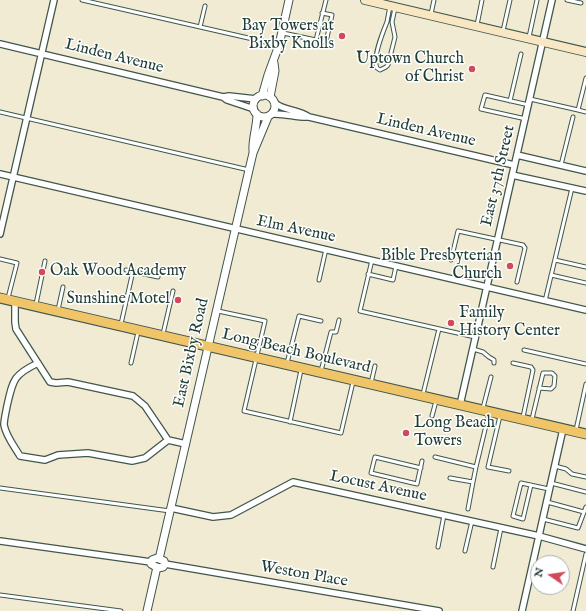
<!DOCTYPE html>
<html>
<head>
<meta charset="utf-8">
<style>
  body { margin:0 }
  #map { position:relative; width:586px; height:611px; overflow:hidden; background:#f2ebd4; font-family:"IM FELL English",serif }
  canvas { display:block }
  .north { position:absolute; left:530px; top:555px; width:40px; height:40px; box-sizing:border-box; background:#fff; border:1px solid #a5b1ae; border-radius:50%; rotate:283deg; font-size:11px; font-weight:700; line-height:16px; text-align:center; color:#1f3d34 }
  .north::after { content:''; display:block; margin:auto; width:14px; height:18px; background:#d1495b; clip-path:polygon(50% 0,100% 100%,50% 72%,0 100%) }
</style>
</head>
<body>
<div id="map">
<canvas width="586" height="611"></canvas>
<div class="north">N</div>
</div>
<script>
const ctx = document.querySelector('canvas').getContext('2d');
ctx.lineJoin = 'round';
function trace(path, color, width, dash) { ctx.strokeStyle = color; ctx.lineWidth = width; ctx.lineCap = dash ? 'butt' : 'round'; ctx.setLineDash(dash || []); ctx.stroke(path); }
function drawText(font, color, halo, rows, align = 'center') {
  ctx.font = font + ' "IM FELL English",serif'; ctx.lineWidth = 3; ctx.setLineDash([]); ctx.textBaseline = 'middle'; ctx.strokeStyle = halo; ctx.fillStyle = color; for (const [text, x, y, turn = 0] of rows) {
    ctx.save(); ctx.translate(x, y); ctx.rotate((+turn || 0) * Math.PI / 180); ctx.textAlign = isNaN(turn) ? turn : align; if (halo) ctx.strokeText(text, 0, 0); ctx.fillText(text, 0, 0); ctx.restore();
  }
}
const service = new Path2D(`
  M 82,0 L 279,45
  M 567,0 L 581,3
  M 390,6 C 389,11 388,17 387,22 C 383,32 372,58 377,68 L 380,70 L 386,67 L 388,65 L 395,37 L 392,22 L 395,8
  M 322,13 L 332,15 L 326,42 L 316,40 L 326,0
  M 431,14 L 434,0
  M 477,25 L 482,0
  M 200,27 L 205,6
  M 503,31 L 510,0
  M 283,33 L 316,40
  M 529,37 L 537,0
  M 530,99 L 578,110 L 586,78
  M 510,101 L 521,54
  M 578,110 L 586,112
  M 0,112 L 249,170
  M 526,119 L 481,109 L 485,95 L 529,105
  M 561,165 L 573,117
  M 0,259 L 17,263 L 8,298
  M 372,260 L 360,311 L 475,337
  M 451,260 L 458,231 L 523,245 L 525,248 L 517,282
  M 555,260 L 586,267
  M 126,270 L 158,277
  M 368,274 L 393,280 L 396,266
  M 551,275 L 586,283
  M 319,280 L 326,249
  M 545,301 L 572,188
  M 36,304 L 45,261
  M 58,310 L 63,287
  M 218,311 L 265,321 L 244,411 L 341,433 L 353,382
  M 121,324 L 133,271
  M 163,334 L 173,291
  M 473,349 L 483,352 L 489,357 L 494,360 L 494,363
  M 524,350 L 586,364
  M 131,363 L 138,332
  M 287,363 L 299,316 L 321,321
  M 513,363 L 531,367 L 533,370 L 523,417
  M 321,371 L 331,332 L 336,332 L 339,320
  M 371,383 L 375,366
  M 423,394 L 439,329
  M 483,408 L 491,377
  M 432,416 L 436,401
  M 500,416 L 488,467 L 509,471
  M 532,419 L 543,373 L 552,373 L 555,376 L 554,386 L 551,389 L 539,388
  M 290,422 L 301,370
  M 576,430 L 586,384
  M 435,457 L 476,467 L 489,413
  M 555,466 L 566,469 L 572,474 L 586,477
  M 421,468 L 375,457 L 371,473 L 417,484 L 422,461
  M 450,478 L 473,482 L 476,467
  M 551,483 L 586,492
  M 531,485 L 523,519 L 513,516 L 521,483 L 549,489
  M 0,488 L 170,511
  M 547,502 L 584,512
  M 468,509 L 473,482
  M 543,519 L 578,528 L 586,507
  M 438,547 L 444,515
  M 465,551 L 472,521
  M 493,567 L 501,528
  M 0,595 L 121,611
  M 573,611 L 586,554`);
const minor = new Path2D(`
  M 0,44 L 223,97
  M 254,109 L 227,100 L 223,97 L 229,96 L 256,99
  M 272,114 C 285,113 297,118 309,117 C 299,109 284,111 275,103
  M 309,117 L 514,165
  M 517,155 L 586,171
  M 0,174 L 586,310
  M 512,175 L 586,191
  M 0,234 L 54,0
  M 15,301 L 15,322 L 16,329 L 50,382 L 56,383 L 68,382 L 133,396 L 145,406 L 168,440 L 186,444
  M 38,363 C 13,375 13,380 7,406 C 6,412 4,419 4,425 C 6,436 14,446 20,456 L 45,460 L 58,455 L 88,453 L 132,461 L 145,458 L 168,440
  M 460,405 L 552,0
  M 171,508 L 213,517 L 231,515 L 293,482 L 539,536 L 586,549
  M 0,541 L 151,562
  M 165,564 L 439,611
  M 522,611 L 563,429`);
const tertiary = new Path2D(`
  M253 106a11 11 0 1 1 22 0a11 11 0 1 1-22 0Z
  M 262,96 L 268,75 L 279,45 L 289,0
  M 270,97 L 275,71 L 274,63
  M 253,151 C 252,139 257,127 257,114
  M 157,558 L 164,561 L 165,564 L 163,567 L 158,568 L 151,564 L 152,560 Z
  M 159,559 L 249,170 L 253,153 L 268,117
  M 147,611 L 157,567`);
const secondary = new Path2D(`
  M 365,0 L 586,52`);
const primary = new Path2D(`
  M 0,298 L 586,434`);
trace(service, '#3f574c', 5);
trace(minor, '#3f574c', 8);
trace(tertiary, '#3f574c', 9);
trace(secondary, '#3f574c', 10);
trace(primary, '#3f574c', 11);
trace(service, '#fff', 3);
trace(minor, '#fff', 5.5);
trace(tertiary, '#fff', 7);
trace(secondary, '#f9e7c3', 8);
trace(primary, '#f0c469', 9);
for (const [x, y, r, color] of [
  [342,36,4,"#d1495b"],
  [472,69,4,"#d1495b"],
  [510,266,4,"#d1495b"],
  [42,272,4,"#d1495b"],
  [178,300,4,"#d1495b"],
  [451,323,4,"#d1495b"],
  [406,433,4,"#d1495b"]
]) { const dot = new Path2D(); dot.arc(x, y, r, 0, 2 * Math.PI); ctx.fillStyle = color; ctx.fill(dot); trace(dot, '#fff', 1.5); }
drawText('16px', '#1f3d34', '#fff', [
  ["Bay Towers at",334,27],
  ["Bixby Knolls",334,45],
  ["Uptown Church",464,60],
  ["of Christ",464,78],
  ["Bible Presbyterian",502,257],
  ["Church",502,275],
  ["Oak Wood Academy",50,272,"left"],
  ["Sunshine Motel",170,300],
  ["Family",459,314,"left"],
  ["History Center",459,332,"left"],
  ["Long Beach",414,424,"left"],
  ["Towers",414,442,"left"]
], 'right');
drawText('16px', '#1f3d34', '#fff', [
  ["Linden Avenue",114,57,14],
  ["Linden Avenue",426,131,13],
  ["East 37th Street",499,176,-77],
  ["Elm Avenue",296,230,12],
  ["Long Beach Boulevard",296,352,13],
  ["East Bixby Road",192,353,-77],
  ["Locust Avenue",378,487,12],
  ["Weston Place",304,575,10]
]);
</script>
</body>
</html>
